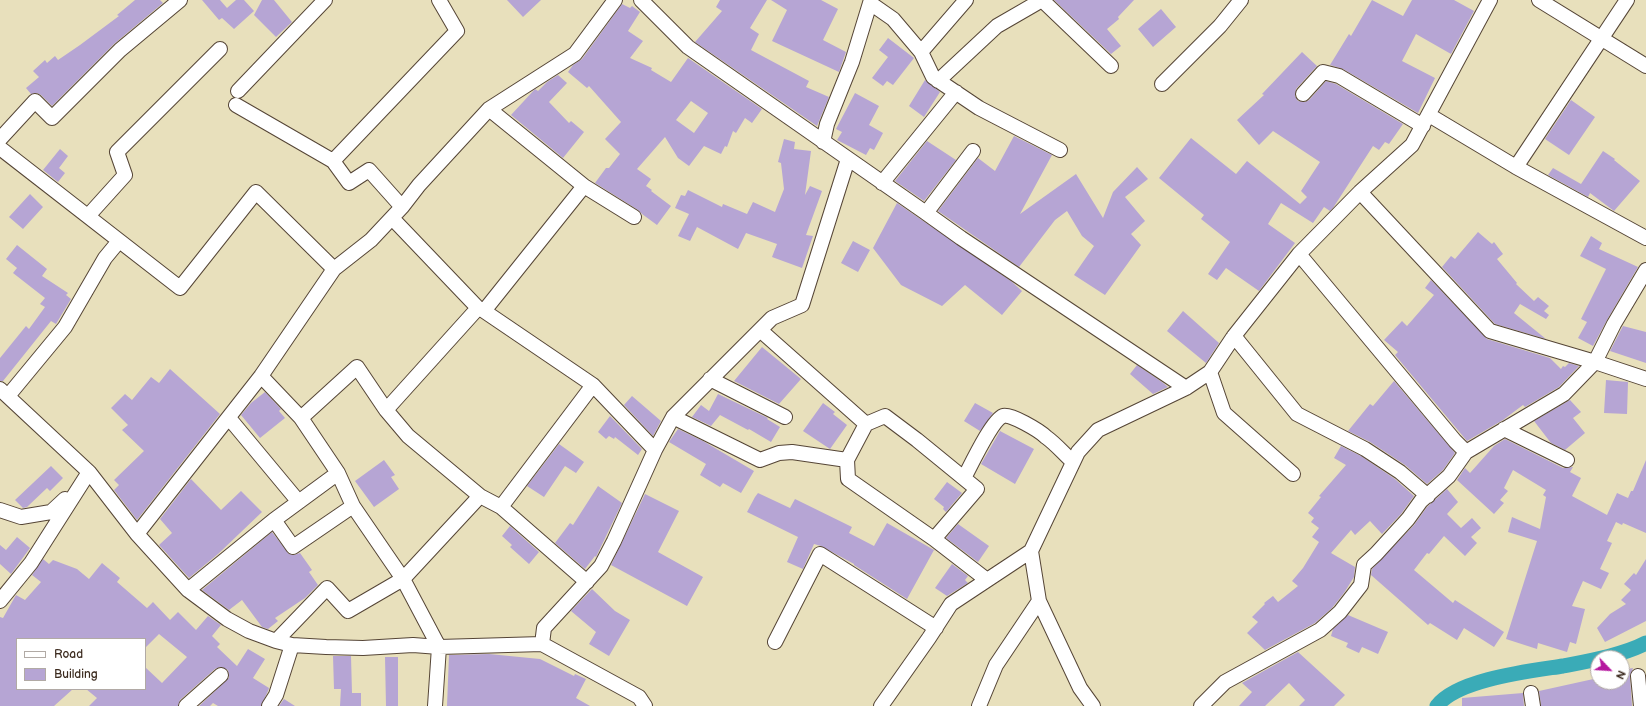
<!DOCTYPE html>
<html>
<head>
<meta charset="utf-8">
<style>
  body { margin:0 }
  #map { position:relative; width:1646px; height:706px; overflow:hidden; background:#e8e0bc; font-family:"Balsamiq Sans",sans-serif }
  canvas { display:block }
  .legend { position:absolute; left:16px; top:638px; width:130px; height:52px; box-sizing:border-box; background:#fff; border:1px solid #b1aaa5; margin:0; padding:5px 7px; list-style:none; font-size:12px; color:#3b2a1e }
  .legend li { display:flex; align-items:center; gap:8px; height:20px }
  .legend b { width:20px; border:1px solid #b1aaa5 }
  .north { position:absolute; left:1590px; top:650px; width:40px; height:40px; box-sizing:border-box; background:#fff; border:1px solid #b1aaa5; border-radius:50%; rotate:115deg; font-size:11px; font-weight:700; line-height:16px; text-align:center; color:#3b2a1e }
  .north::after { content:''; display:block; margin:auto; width:14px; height:18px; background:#b5179e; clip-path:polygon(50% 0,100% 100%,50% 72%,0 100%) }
</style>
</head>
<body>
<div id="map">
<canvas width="1646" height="706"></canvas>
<ul class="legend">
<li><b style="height:5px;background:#fff"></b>Road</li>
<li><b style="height:11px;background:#b6a5d4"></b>Building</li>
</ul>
<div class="north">N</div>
</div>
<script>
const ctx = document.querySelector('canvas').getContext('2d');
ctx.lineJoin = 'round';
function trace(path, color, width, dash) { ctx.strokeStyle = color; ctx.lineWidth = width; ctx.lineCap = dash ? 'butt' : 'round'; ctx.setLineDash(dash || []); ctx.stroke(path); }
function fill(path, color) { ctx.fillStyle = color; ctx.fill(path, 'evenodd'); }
trace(new Path2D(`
  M 1437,706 C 1457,679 1531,671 1563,666 C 1589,661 1623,655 1646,643`), '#3aabb7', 15);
fill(new Path2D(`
  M 135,0 L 160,0 L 163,3 L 114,44 L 52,106 L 41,95 L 37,93 L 31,94 L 26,88 L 39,77 L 33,71 L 45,60 L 47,63 L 55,56 L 58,60 L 80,45 L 119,16 L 117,15 Z
  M 202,0 L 220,0 L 227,8 L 236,0 L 244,0 L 254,11 L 234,29 L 222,18 L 219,20 Z
  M 262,0 L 274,0 L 292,22 L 276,37 L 254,15 Z
  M 507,0 L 541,0 L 523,17 Z
  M 720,0 L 767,0 L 750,28 L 759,34 L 751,50 L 809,81 L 806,87 L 829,97 L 817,126 L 695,42 L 722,11 L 716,7 Z
  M 771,0 L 821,0 L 838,9 L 823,40 L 846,52 L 839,72 L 772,41 L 787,10 Z
  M 1054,0 L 1134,0 L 1118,17 L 1119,19 L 1107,29 L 1121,46 L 1111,54 Z
  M 1372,0 L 1403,16 L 1412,0 L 1454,0 L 1474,11 L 1451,54 L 1416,34 L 1402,61 L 1435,78 L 1418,113 L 1343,69 L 1330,65 L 1349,34 L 1351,36 Z
  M 622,4 L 630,8 L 632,6 L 640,12 L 628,31 L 643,41 L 630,58 L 652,68 L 651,70 L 671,82 L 688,58 L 762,109 L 752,123 L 745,118 L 736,133 L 733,131 L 727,147 L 725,146 L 721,154 L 704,146 L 689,166 L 678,158 L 665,137 L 637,169 L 651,179 L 646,186 L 652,190 L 651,191 L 671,206 L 657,225 L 642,214 L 638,210 L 595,183 L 606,168 L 609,168 L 620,154 L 605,139 L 621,122 L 589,86 L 587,88 L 568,72 L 573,65 L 582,59 ZM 691,101 L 708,113 L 694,133 L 676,120 Z
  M 1161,9 L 1176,27 L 1153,47 L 1138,29 Z
  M 888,38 L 914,58 L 893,85 L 887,81 L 883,86 L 872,78 L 888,57 L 879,50 Z
  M 1302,52 L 1317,66 L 1296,89 L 1295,96 L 1298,101 L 1305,102 L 1309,100 L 1326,81 L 1336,84 L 1403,124 L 1389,144 L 1385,142 L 1379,150 L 1373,146 L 1333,208 L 1330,211 L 1324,207 L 1313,223 L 1281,203 L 1268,224 L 1295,243 L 1259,291 L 1226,268 L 1217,280 L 1208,274 L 1230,242 L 1201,219 L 1204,215 L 1159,178 L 1191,138 L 1236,174 L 1247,161 L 1300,204 L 1307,197 L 1301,191 L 1320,162 L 1273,131 L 1259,145 L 1237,120 L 1264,95 L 1262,94 Z
  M 558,75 L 567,83 L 549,102 L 569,123 L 571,121 L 584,132 L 563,158 L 511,115 L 535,89 L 538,91 L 547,82 Z
  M 925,80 L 940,92 L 924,117 L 909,106 Z
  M 855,93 L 879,106 L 869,125 L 883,133 L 874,150 L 870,148 L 866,155 L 837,140 L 842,132 L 836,129 Z
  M 1571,100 L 1595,117 L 1569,155 L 1545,139 Z
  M 1014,136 L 1052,155 L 1020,214 L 1076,174 L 1103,218 L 1113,192 L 1137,167 L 1148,179 L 1125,197 L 1145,221 L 1131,234 L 1141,245 L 1105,295 L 1074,275 L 1094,246 L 1082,236 L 1067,211 L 1055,220 L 1019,267 L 938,211 L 978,158 L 995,171 Z
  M 784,139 L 795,142 L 794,149 L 811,151 L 805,195 L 810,186 L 822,191 L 806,235 L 813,236 L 802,268 L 772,257 L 777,244 L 746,233 L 738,249 L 697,227 L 690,241 L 678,236 L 689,214 L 675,208 L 681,195 L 685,196 L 688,190 L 722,207 L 723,204 L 747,214 L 753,202 L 775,212 L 784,189 L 781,163 L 778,162 Z
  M 927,141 L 956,160 L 924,201 L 895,181 Z
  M 60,149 L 68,156 L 59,168 L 65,173 L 58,182 L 43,170 Z
  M 1603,151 L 1615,159 L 1614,160 L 1640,181 L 1614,211 L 1590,193 L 1588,197 L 1548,175 L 1553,168 L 1581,184 Z
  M 30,194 L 43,207 L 23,229 L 9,217 Z
  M 897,203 L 1011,281 L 1022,291 L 1002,315 L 965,285 L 942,306 L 901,285 L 873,248 Z
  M 1478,232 L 1492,244 L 1494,242 L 1503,254 L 1497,259 L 1517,283 L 1516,284 L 1534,301 L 1538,297 L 1549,306 L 1544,311 L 1549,315 L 1546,319 L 1520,304 L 1514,313 L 1546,339 L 1495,324 L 1442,267 L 1451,256 L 1455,259 Z
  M 1591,236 L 1602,243 L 1599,249 L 1638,267 L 1607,320 L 1593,346 L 1578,338 L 1587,322 L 1581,319 L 1606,269 L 1580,256 Z
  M 853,241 L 870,250 L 858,272 L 841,263 Z
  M 17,245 L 47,269 L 42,276 L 68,293 L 66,295 L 71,299 L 56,324 L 51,321 L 3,381 L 0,381 L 0,358 L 26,326 L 29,329 L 45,307 L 40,304 L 45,298 L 13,273 L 17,268 L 6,259 Z
  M 1431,280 L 1487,339 L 1550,358 L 1561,369 L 1563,366 L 1565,367 L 1569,363 L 1579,366 L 1559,387 L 1525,407 L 1523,405 L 1503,420 L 1467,441 L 1395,355 L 1398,352 L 1384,340 L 1402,321 L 1407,326 L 1434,295 L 1425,288 Z
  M 1183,311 L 1219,343 L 1206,363 L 1167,331 Z
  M 1623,326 L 1646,332 L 1646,363 L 1610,351 Z
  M 762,347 L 801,379 L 779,404 L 734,381 Z
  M 1137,365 L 1162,382 L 1168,387 L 1153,394 L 1130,374 Z
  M 170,369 L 220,414 L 137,520 L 114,490 L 119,485 L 114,480 L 144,451 L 122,430 L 128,425 L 111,408 L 125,394 L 132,400 L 151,377 L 159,383 Z
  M 1606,380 L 1628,382 L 1627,414 L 1604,413 Z
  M 1394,381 L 1455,453 L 1443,470 L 1427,484 L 1405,465 L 1370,442 L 1348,431 L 1370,404 L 1373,406 Z
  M 265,392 L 281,409 L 279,411 L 285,418 L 260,438 L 241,415 L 251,403 Z
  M 718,394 L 768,418 L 767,419 L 780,427 L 771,442 L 749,429 L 748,430 L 720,415 L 711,426 L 692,417 L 701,405 L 709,411 Z
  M 632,396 L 661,421 L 653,436 L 624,405 Z
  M 1570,400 L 1581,412 L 1573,418 L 1585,433 L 1565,450 L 1551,443 L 1534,421 Z
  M 823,403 L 835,412 L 833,414 L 847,425 L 830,449 L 803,431 Z
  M 975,403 L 993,413 L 980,431 L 964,421 Z
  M 610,416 L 642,449 L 638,455 L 615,437 L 614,439 L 609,436 L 606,439 L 598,432 Z
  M 678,429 L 703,441 L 754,471 L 741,493 L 723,483 L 720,487 L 700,475 L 706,464 L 669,442 Z
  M 1000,431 L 1034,449 L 1015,484 L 981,464 Z
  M 1505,439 L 1563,468 L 1573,467 L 1570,472 L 1581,478 L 1572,496 L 1607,515 L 1617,493 L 1628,498 L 1631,491 L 1633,491 L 1646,460 L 1646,533 L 1623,523 L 1622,525 L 1616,522 L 1607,541 L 1612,543 L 1600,569 L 1609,573 L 1601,589 L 1583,581 L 1572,606 L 1585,609 L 1576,644 L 1570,642 L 1567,652 L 1538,643 L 1537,649 L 1506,639 L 1537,541 L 1508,532 L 1512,517 L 1540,529 L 1546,497 L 1543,495 L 1546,490 L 1513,470 L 1504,488 L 1508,491 L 1500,500 L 1504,503 L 1494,514 L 1457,480 L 1465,468 L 1470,473 L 1494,446 Z
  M 559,444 L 584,462 L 576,473 L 565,466 L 544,497 L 527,486 Z
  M 1341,446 L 1361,456 L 1395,479 L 1414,496 L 1401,514 L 1382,534 L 1370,521 L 1355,535 L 1351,530 L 1331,553 L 1355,567 L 1354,577 L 1344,593 L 1332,608 L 1315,623 L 1265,650 L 1247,633 L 1258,622 L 1252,617 L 1265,604 L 1264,603 L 1273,596 L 1278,602 L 1298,586 L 1292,581 L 1303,568 L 1319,542 L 1312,537 L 1319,528 L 1311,522 L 1314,518 L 1308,513 L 1321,497 L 1319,496 L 1346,465 L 1334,458 Z
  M 384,460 L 395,475 L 391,477 L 399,489 L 374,507 L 355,481 Z
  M 51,466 L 63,478 L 50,491 L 47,488 L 27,507 L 23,508 L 15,500 Z
  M 191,479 L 221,510 L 241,491 L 262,512 L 218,554 L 189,578 L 159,545 L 172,533 L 160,519 Z
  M 947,482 L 962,493 L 946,512 L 943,509 L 944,507 L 934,499 Z
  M 598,486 L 622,503 L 596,557 L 595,556 L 585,569 L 555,543 L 570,523 L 573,525 Z
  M 1447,489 L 1458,502 L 1447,514 L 1461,528 L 1472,518 L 1481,528 L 1471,537 L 1477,543 L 1465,556 L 1444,536 L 1429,554 L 1427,553 L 1414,570 L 1453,603 L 1455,600 L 1504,632 L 1494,647 L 1464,628 L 1457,640 L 1430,623 L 1428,625 L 1371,575 L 1372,569 L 1414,525 L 1427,507 Z
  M 758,493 L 790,508 L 795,499 L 852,527 L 849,533 L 874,546 L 887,523 L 934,550 L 933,549 L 936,551 L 934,550 L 907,599 L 854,565 L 854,564 L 821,546 L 814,544 L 803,569 L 787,562 L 798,537 L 747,512 L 755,497 Z
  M 645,494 L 679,511 L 658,552 L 703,577 L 687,606 L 611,565 Z
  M 958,524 L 989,546 L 978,562 L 946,538 Z
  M 510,526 L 539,552 L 529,564 L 510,547 L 512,545 L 502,536 Z
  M 272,532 L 289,554 L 294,555 L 300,553 L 312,570 L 309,572 L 318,585 L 305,598 L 275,618 L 278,621 L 268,629 L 262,627 L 242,600 L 229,610 L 202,590 Z
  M 17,537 L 30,548 L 11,574 L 0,564 L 0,545 L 6,550 Z
  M 43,559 L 49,564 L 53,560 L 77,569 L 89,579 L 102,563 L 120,578 L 117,582 L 147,608 L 153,602 L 170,620 L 178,612 L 196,630 L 208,616 L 221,625 L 212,636 L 220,644 L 217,647 L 237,666 L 248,649 L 265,659 L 253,678 L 269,688 L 268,691 L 261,706 L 218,706 L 213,703 L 210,706 L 199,706 L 229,678 L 228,670 L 220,667 L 215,669 L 180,700 L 178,706 L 89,706 L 97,698 L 86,689 L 145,689 L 145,667 L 162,683 L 187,657 L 159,634 L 145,648 L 145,639 L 17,639 L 17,689 L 73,689 L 54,706 L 0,706 L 0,617 L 3,618 L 16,595 L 25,600 L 41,582 L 32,575 Z
  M 1646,559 L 1646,621 L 1605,642 L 1597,628 L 1610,614 L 1626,604 L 1621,600 L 1631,590 L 1624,584 L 1634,573 L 1636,575 Z
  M 952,564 L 968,576 L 965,580 L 968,583 L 947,596 L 935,588 Z
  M 592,589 L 615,611 L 630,620 L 609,656 L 589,644 L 596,632 L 571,611 Z
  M 1348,615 L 1388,632 L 1378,654 L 1362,647 L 1359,653 L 1346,647 L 1348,643 L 1331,636 L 1333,629 Z
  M 1298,652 L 1345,695 L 1334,706 L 1299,706 L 1305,700 L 1289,683 L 1265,706 L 1239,706 L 1252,692 L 1242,683 Z
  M 489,654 L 540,659 L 574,676 L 575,674 L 586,679 L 576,698 L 590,706 L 447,706 L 449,655 Z
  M 333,656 L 351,656 L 352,693 L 361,693 L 361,706 L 340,706 L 341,689 L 334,689 Z
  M 385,657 L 398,657 L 398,706 L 386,706 Z
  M 1633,668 L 1630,677 L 1632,706 L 1541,706 L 1539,691 L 1598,678 L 1598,682 L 1622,682 L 1622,670 Z
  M 1523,693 L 1524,706 L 1462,706 L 1462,698 Z
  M 284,699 L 295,706 L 279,706 Z`), '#b6a5d4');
const minor = new Path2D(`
  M 641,0 L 688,47 L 926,213 L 973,151
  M 1042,0 L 1111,66
  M 1539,0 L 1646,66
  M 921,52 L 966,0
  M 938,81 L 997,26 L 1042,0
  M 1162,84 L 1220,26 L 1241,0
  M 238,91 L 325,0
  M 1303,94 L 1323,72 L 1339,76 L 1423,126
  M 236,105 L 333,161
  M 489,109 L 584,186 L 634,217
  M 1429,115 L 1516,167 L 1646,238
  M 0,139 L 35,101 L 52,118 L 120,50 L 180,0
  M 823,142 L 827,124 L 852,62 L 870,3 L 893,19 L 921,52 L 933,77 L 979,108 L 1060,150
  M 0,148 L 180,288 L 256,192 L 334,269
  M 1516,167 L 1627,0
  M 882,183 L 956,92
  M 1360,192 L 1490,331 L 1595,362 L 1646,379
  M 402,207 L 369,170 L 349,183 L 333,161 L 457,31 L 439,0
  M 926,213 L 961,238 L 1186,388
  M 88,216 L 125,175 L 117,152 L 220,49
  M 1299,254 L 1455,441 L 1466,452
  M 760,330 L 866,424 L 885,416 L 917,440 L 977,489 L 934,539 L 848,479 L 847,460 L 866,424
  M 1234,336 L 1297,414 L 1365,449 L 1400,472 L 1428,496
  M 1210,372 L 1224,413 L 1293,474
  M 261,376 L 301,418 L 338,473 L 353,506 L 403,579 L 439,647 L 435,706
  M 710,379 L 785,417
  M 593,385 L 655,450
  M 0,389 L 89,472 L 137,534 L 188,590 L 227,619 L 249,631 L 276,641 L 292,645 L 326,647 L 363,648 L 413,645 L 439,647 L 542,644 L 639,697 L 645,706
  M 8,396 L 65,327 L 105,258 L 119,241
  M 386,410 L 408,436 L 480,496
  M 673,417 L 760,460 L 779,453 L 792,452 L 847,460
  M 229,418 L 298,501
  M 301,418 L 357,367 L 386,410 L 478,308 L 392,218
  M 1504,429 L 1567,460
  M 964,478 C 970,467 992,420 1003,416 C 1010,413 1040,431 1046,437 C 1056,444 1064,454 1073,462
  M 501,507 L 587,582
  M 0,510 L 21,517 L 51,512 L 65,499
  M 274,520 L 293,547 L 353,506
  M 137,534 L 261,376 L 334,269 L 371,240 L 402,207 L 419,185 L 489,109 L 575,54 L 615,0
  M 934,539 L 987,580
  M 1031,551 L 1039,601 L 1080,688 L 1093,706
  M 188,590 L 274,520 L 338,473
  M 0,601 L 31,563 L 89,472
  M 276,641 L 327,588 L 348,611 L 403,579 L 480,496 L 501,507 L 593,385 L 484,311 L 584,186
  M 775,642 L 820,554 L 936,628
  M 542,644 L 544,628 L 601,566 L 614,541 L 655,450 L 673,417 L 772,318 L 802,305 L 848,159
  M 1638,676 L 1641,706
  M 1531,693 L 1533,706
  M 186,706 L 221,675
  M 269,706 L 276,695 L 292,645
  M 881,706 L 929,638 L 951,604 L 1031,551 L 1078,452 L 1098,430 L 1186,388 L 1210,372 L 1234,336 L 1299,254 L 1360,192 L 1412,145 L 1490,0
  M 979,706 L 996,665 L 1039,601
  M 1201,706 L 1225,682 L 1320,630 L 1340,612 L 1361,585 L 1364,565 L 1376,554 L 1408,519 L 1421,501 L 1449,476 L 1466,452 L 1564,394 L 1595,362 L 1614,324 L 1646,270`);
trace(minor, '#554536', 16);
trace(minor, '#fff', 14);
</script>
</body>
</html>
